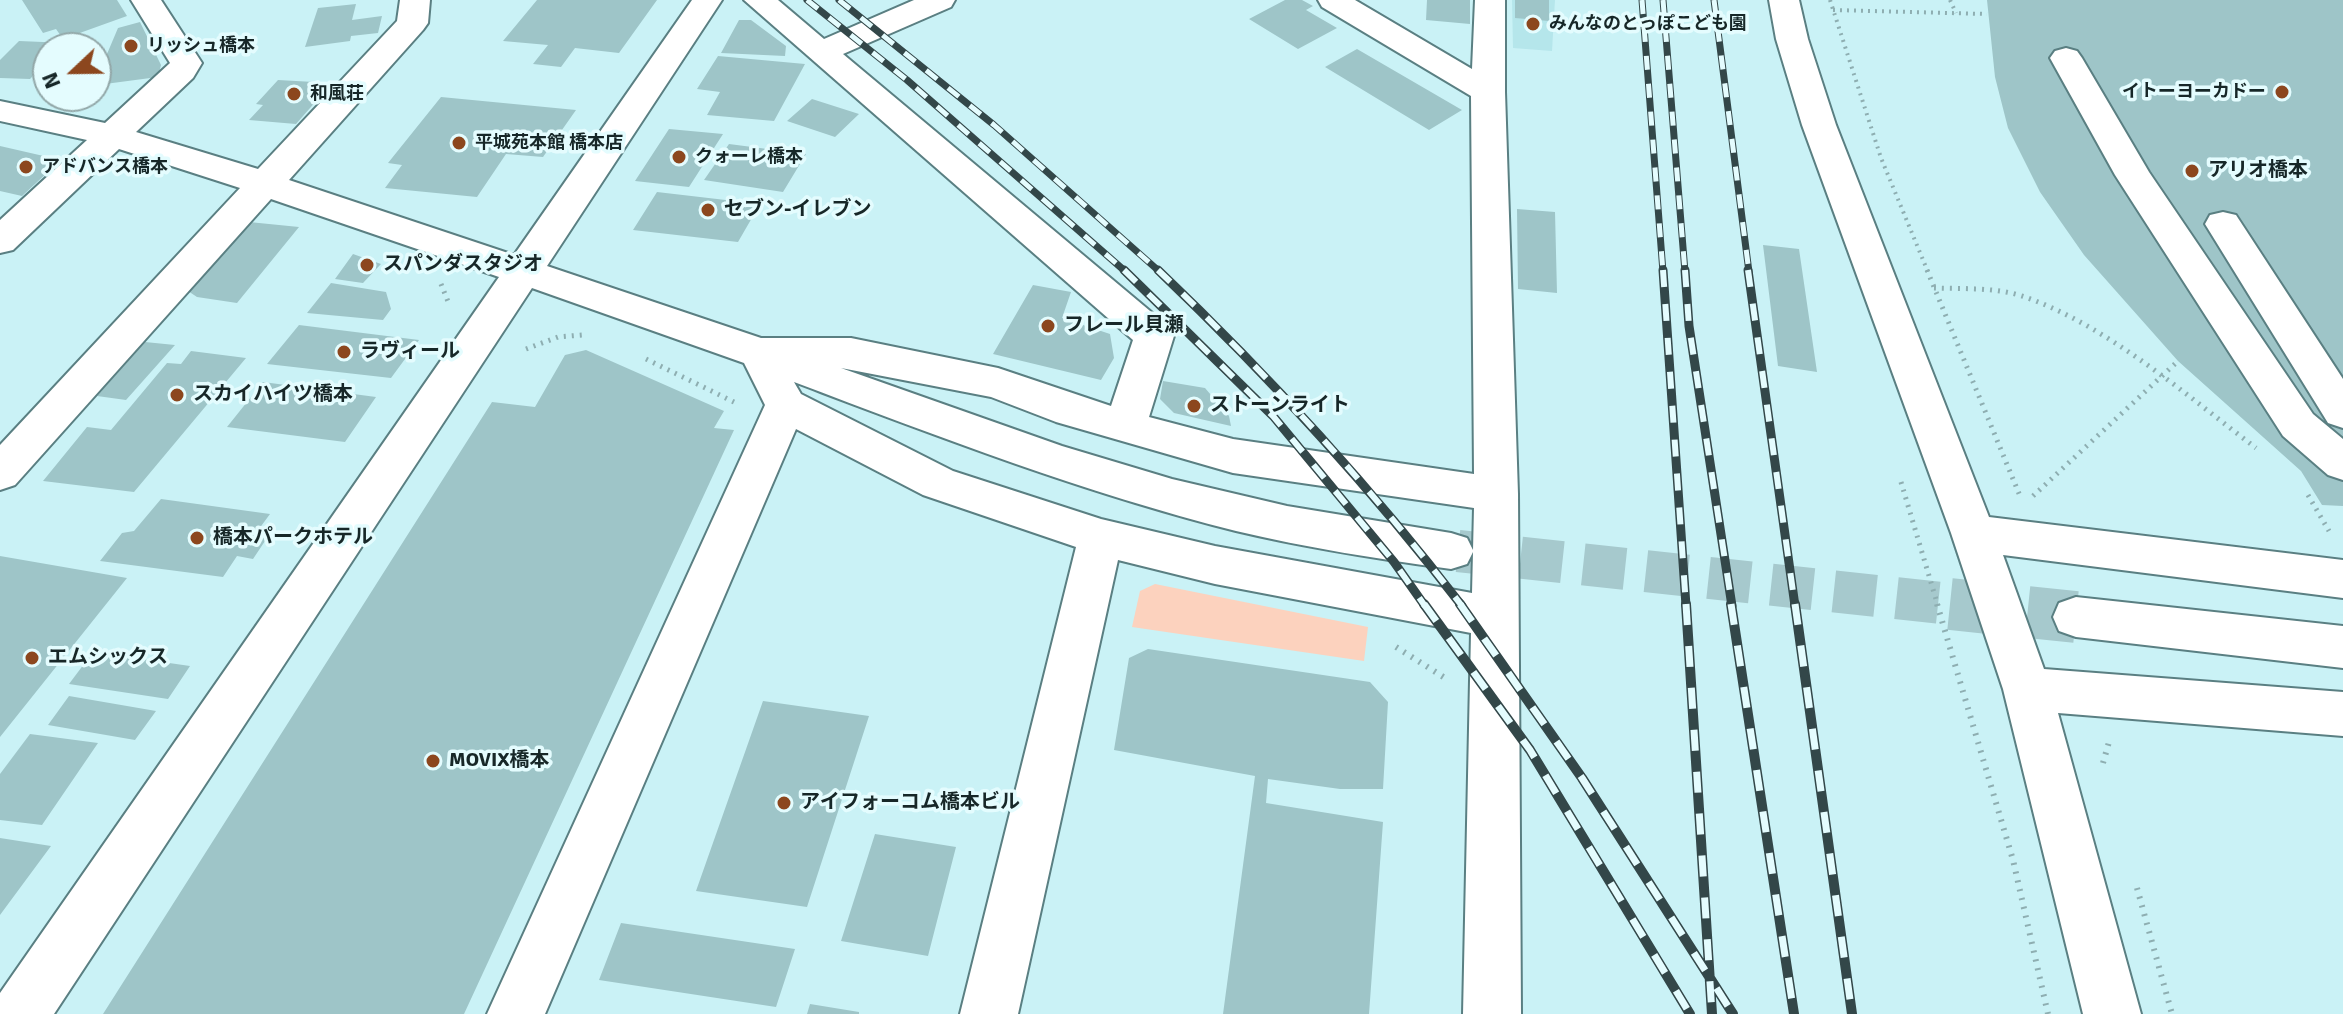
<!DOCTYPE html>
<html>
<head>
<meta charset="utf-8">
<style>
  body { margin:0 }
  #map { position:relative; width:2343px; height:1014px; overflow:hidden; background:#caf2f6; font-family:Signika,sans-serif }
  canvas { display:block }
  .north { position:absolute; left:32px; top:32px; width:80px; height:80px; box-sizing:border-box; background:#e4fcfe; border:2px solid #92a7a8; border-radius:50%; rotate:248deg; font-size:22px; font-weight:700; line-height:32px; text-align:center; color:#172728 }
  .north::after { content:''; display:block; margin:auto; width:28px; height:36px; background:#8c471e; clip-path:polygon(50% 0,100% 100%,50% 72%,0 100%) }
</style>
</head>
<body>
<div id="map">
<canvas width="2343" height="1014"></canvas>
<div class="north">N</div>
</div>
<script>
const ctx = document.querySelector('canvas').getContext('2d');
ctx.lineJoin = 'round';
function fill(path, color) { ctx.fillStyle = color; ctx.fill(path, 'evenodd'); }
function trace(path, color, width, dash) { ctx.strokeStyle = color; ctx.lineWidth = width; ctx.lineCap = dash ? 'butt' : 'round'; ctx.setLineDash(dash || []); ctx.stroke(path); }
function drawText(font, color, halo, rows, align = 'center') {
  ctx.font = font + ' Signika,"Noto Sans JP",sans-serif'; ctx.lineWidth = 7; ctx.setLineDash([]); ctx.textBaseline = 'middle'; ctx.strokeStyle = halo; ctx.fillStyle = color; for (const [text, x, y, turn = 0] of rows) {
    ctx.save(); ctx.translate(x, y); ctx.rotate((+turn || 0) * Math.PI / 180); ctx.textAlign = isNaN(turn) ? turn : align; if (halo) ctx.strokeText(text, 0, 0); ctx.fillText(text, 0, 0); ctx.restore();
  }
}
fill(new Path2D(`
  M 1512,0 L 1555,0 L 1552,51 L 1513,48 Z`), '#b5e6eb');
fill(new Path2D(`
  M 1155,584 L 1368,627 L 1364,661 L 1132,627 L 1140,591 Z`), '#fcd2be');
fill(new Path2D(`
  M 22,0 L 117,0 L 127,16 L 63,39 L 56,29 L 43,33 Z
  M 537,0 L 657,0 L 619,53 L 575,48 L 561,67 L 533,64 L 548,45 L 503,41 Z
  M 1285,0 L 1302,0 L 1313,6 L 1306,10 L 1337,28 L 1298,49 L 1249,19 Z
  M 1427,0 L 1470,0 L 1470,24 L 1426,20 Z
  M 1515,0 L 1549,0 L 1549,21 L 1515,18 Z
  M 1987,0 L 2343,0 L 2343,506 L 2322,505 L 2301,471 L 2178,361 L 2084,255 L 2040,192 L 2008,128 L 1995,77 Z
  M 356,4 L 352,20 L 382,16 L 378,33 L 351,36 L 350,41 L 305,47 L 318,8 Z
  M 739,20 L 751,20 L 786,46 L 785,56 L 721,53 Z
  M 140,22 L 161,65 L 158,77 L 105,84 L 96,80 L 118,28 Z
  M 19,41 L 67,43 L 61,48 L 48,48 L 48,61 L 30,79 L 0,78 L 0,60 Z
  M 1357,49 L 1462,110 L 1429,130 L 1325,67 Z
  M 718,56 L 805,64 L 774,121 L 707,115 L 720,92 L 697,89 Z
  M 278,80 L 332,83 L 296,124 L 249,120 L 263,105 L 256,104 Z
  M 441,97 L 576,110 L 543,157 L 506,154 L 477,197 L 385,188 L 402,165 L 388,163 Z
  M 812,99 L 859,114 L 835,137 L 787,121 Z
  M 669,129 L 723,134 L 689,187 L 635,181 Z
  M 729,144 L 806,154 L 783,192 L 704,180 Z
  M 0,146 L 61,160 L 22,196 L 0,191 Z
  M 657,192 L 760,204 L 738,242 L 633,230 Z
  M 1517,209 L 1555,212 L 1557,293 L 1518,289 Z
  M 249,222 L 299,227 L 237,303 L 197,297 L 188,291 Z
  M 1763,245 L 1799,249 L 1817,372 L 1778,366 Z
  M 353,254 L 381,264 L 363,283 L 335,279 Z
  M 331,283 L 386,292 L 391,309 L 383,320 L 307,313 Z
  M 1033,285 L 1071,292 L 1062,318 L 1110,334 L 1114,358 L 1101,380 L 993,354 Z
  M 299,325 L 419,340 L 391,378 L 267,364 Z
  M 145,342 L 175,345 L 126,400 L 97,396 Z
  M 586,350 L 724,411 L 714,428 L 734,430 L 464,1014 L 103,1014 L 492,402 L 535,407 L 565,355 Z
  M 191,351 L 246,358 L 134,492 L 43,481 L 87,427 L 111,430 L 167,363 L 181,364 Z
  M 1163,381 L 1205,388 L 1229,416 L 1231,426 L 1174,413 L 1160,399 Z
  M 263,382 L 376,397 L 345,442 L 227,427 Z
  M 161,499 L 270,514 L 256,533 L 269,535 L 253,559 L 237,556 L 223,577 L 100,561 L 122,533 L 134,531 Z
  M 0,556 L 127,578 L 0,737 Z
  M 1148,649 L 1370,682 L 1388,702 L 1383,789 L 1340,789 L 1268,779 L 1266,803 L 1383,822 L 1369,1014 L 1223,1014 L 1255,776 L 1114,750 L 1129,658 Z
  M 93,652 L 190,666 L 168,699 L 69,684 Z
  M 69,696 L 156,711 L 135,740 L 48,725 Z
  M 763,701 L 869,716 L 807,907 L 696,891 Z
  M 30,734 L 98,743 L 42,825 L 0,820 L 0,774 Z
  M 875,834 L 956,847 L 928,956 L 841,941 Z
  M 0,838 L 51,846 L 0,915 Z
  M 621,923 L 795,949 L 776,1007 L 599,980 Z
  M 810,1004 L 859,1012 L 859,1014 L 807,1014 Z`), '#9ec5c8');
trace(new Path2D(`
  M 1458,551 L 1969,606`), '#a6c9cd', 42, [42, 21]);
trace(new Path2D(`
  M 1950,604 L 2076,617`), '#a6c9cd', 52, [52, 26]);
const minor = new Path2D(`
  M 131,0 L 161,0 L 202,63 L 193,78 L 136,132 L 258,169 L 397,21 L 400,0 L 430,0 L 428,23 L 423,30 L 289,180 L 514,255 L 692,0 L 722,0 L 547,266 L 761,338 L 851,338 L 998,368 L 1111,406 L 1133,340 L 744,0 L 778,0 L 824,39 L 914,0 L 955,0 L 951,7 L 843,54 L 1168,326 L 1174,336 L 1149,417 L 1233,439 L 1474,474 L 1471,96 L 1322,7 L 1318,0 L 1355,0 L 1472,69 L 1475,0 L 1505,0 L 1505,92 L 1518,494 L 1521,1014 L 1463,1014 L 1471,633 L 1215,584 L 1118,560 L 1018,1014 L 960,1014 L 1076,547 L 923,495 L 796,429 L 545,1014 L 487,1014 L 765,405 L 744,363 L 532,288 L 54,1014 L 0,1014 L 0,993 L 499,277 L 271,199 L 15,485 L 0,490 L 0,445 L 240,188 L 119,149 L 13,250 L 0,253 L 0,220 L 87,140 L 0,121 L 0,101 L 105,123 L 170,63 ZM 841,368 L 991,397 L 1056,422 L 1233,473 L 1474,508 L 1473,550 L 1467,538 L 1451,533 L 1287,506 L 1172,479 L 1062,446 ZM 794,382 C 940,437 1085,493 1236,531 C 1307,548 1379,559 1451,569 L 1467,564 L 1473,552 L 1472,593 L 1215,546 L 1101,519 L 953,471 L 801,394 Z
  M 1769,0 L 1799,0 L 1808,39 L 1836,125 L 1989,517 L 2343,560 L 2343,598 L 2003,555 L 2044,669 L 2343,692 L 2343,736 L 2058,713 L 2141,1014 L 2083,1014 L 2003,689 L 1951,533 L 1802,125 L 1776,39 Z
  M 2066,48 L 2077,51 L 2082,58 L 2149,172 L 2313,414 L 2343,439 L 2343,480 L 2328,475 L 2283,436 L 2115,175 L 2050,58 L 2055,51 Z
  M 2223,212 L 2236,215 L 2343,379 L 2343,428 L 2328,423 L 2205,224 L 2210,215 Z
  M 2076,597 L 2343,626 L 2343,668 L 2076,637 L 2059,631 L 2053,617 L 2059,603 Z`);
trace(minor, '#5a7f82', 4);
trace(new Path2D(`
  M 1830,0 L 1881,158 L 1928,272
  M 1950,0 L 1956,13
  M 1833,10 L 1987,14`), '#8eaeb1', 4, [2, 5]);
trace(new Path2D(`
  M 1927,270 L 2020,496
  M 441,284 L 449,304
  M 1934,288 C 1963,289 1997,287 2025,297 C 2108,326 2186,395 2256,448
  M 526,349 L 558,337 L 582,335
  M 646,359 L 734,402
  M 1901,482 L 1938,606
  M 2308,495 L 2329,531
  M 2033,496 L 2178,361`), '#8eaeb1', 5, [2, 6]);
trace(new Path2D(`
  M 1937,604 L 2013,860 L 2048,1014
  M 1396,647 L 1445,678
  M 2103,763 L 2109,742
  M 2137,888 L 2172,1014`), '#8eaeb1', 6, [2, 7]);
fill(minor, '#fff');
const railFar2 = new Path2D(`
  M 807,0 L 907,80 L 1126,272
  M 839,0 L 994,125 L 1160,272
  M 1642,0 L 1663,272
  M 1663,0 L 1685,272
  M 1714,0 L 1749,272`);
const railFar1 = new Path2D(`
  M 1124,270 L 1273,416 L 1394,562 L 1425,606
  M 1158,270 C 1268,375 1369,485 1462,606
  M 1663,270 L 1686,606
  M 1685,270 L 1689,326 L 1732,606
  M 1748,270 L 1795,606`);
const rail = new Path2D(`
  M 1424,604 L 1530,750 L 1690,1014
  M 1460,604 L 1582,778 L 1733,1014
  M 1686,604 L 1712,1014
  M 1731,604 L 1794,1014
  M 1795,604 L 1852,1014`);
trace(railFar2, '#334749', 7);
trace(railFar1, '#334749', 9);
trace(rail, '#334749', 10);
trace(railFar2, '#e4fcfe', 5, [14]);
trace(railFar1, '#e4fcfe', 6, [17]);
trace(rail, '#e4fcfe', 7, [21]);
for (const [x, y, r, color] of [
  [1533,24,8,"#8c471e"],
  [131,46,8,"#8c471e"],
  [2282,92,8,"#8c471e"],
  [294,94,8,"#8c471e"],
  [459,143,8,"#8c471e"],
  [679,157,8,"#8c471e"],
  [26,167,8,"#8c471e"],
  [2192,171,8,"#8c471e"],
  [708,210,8,"#8c471e"],
  [367,265,8,"#8c471e"],
  [1048,326,8,"#8c471e"],
  [344,352,8,"#8c471e"],
  [177,395,8,"#8c471e"],
  [1194,406,8,"#8c471e"],
  [197,538,8,"#8c471e"],
  [32,658,8,"#8c471e"],
  [433,761,8,"#8c471e"],
  [784,803,8,"#8c471e"]
]) { const dot = new Path2D(); dot.arc(x, y, r, 0, 2 * Math.PI); ctx.fillStyle = color; ctx.fill(dot); trace(dot, '#e4fcfe', 3); }
drawText('bold 18px', '#172728', '#e4fcfe', [
  ["みんなのとっぽこども園",1549,24],
  ["リッシュ橋本",147,46],
  ["イトーヨーカドー",2266,92,"right"],
  ["和風荘",310,94],
  ["平城苑本館 橋本店",475,143],
  ["クォーレ橋本",695,157],
  ["アドバンス橋本",42,167]
], 'left');
drawText('bold 20px', '#172728', '#e4fcfe', [
  ["アリオ橋本",2208,171],
  ["セブン-イレブン",724,210],
  ["スパンダスタジオ",383,265],
  ["フレール貝瀬",1064,326],
  ["ラヴィール",360,352],
  ["スカイハイツ橋本",193,395],
  ["ストーンライト",1210,406],
  ["橋本パークホテル",213,538],
  ["エムシックス",48,658],
  ["MOVIX橋本",449,761],
  ["アイフォーコム橋本ビル",800,803]
], 'left');
</script>
</body>
</html>
